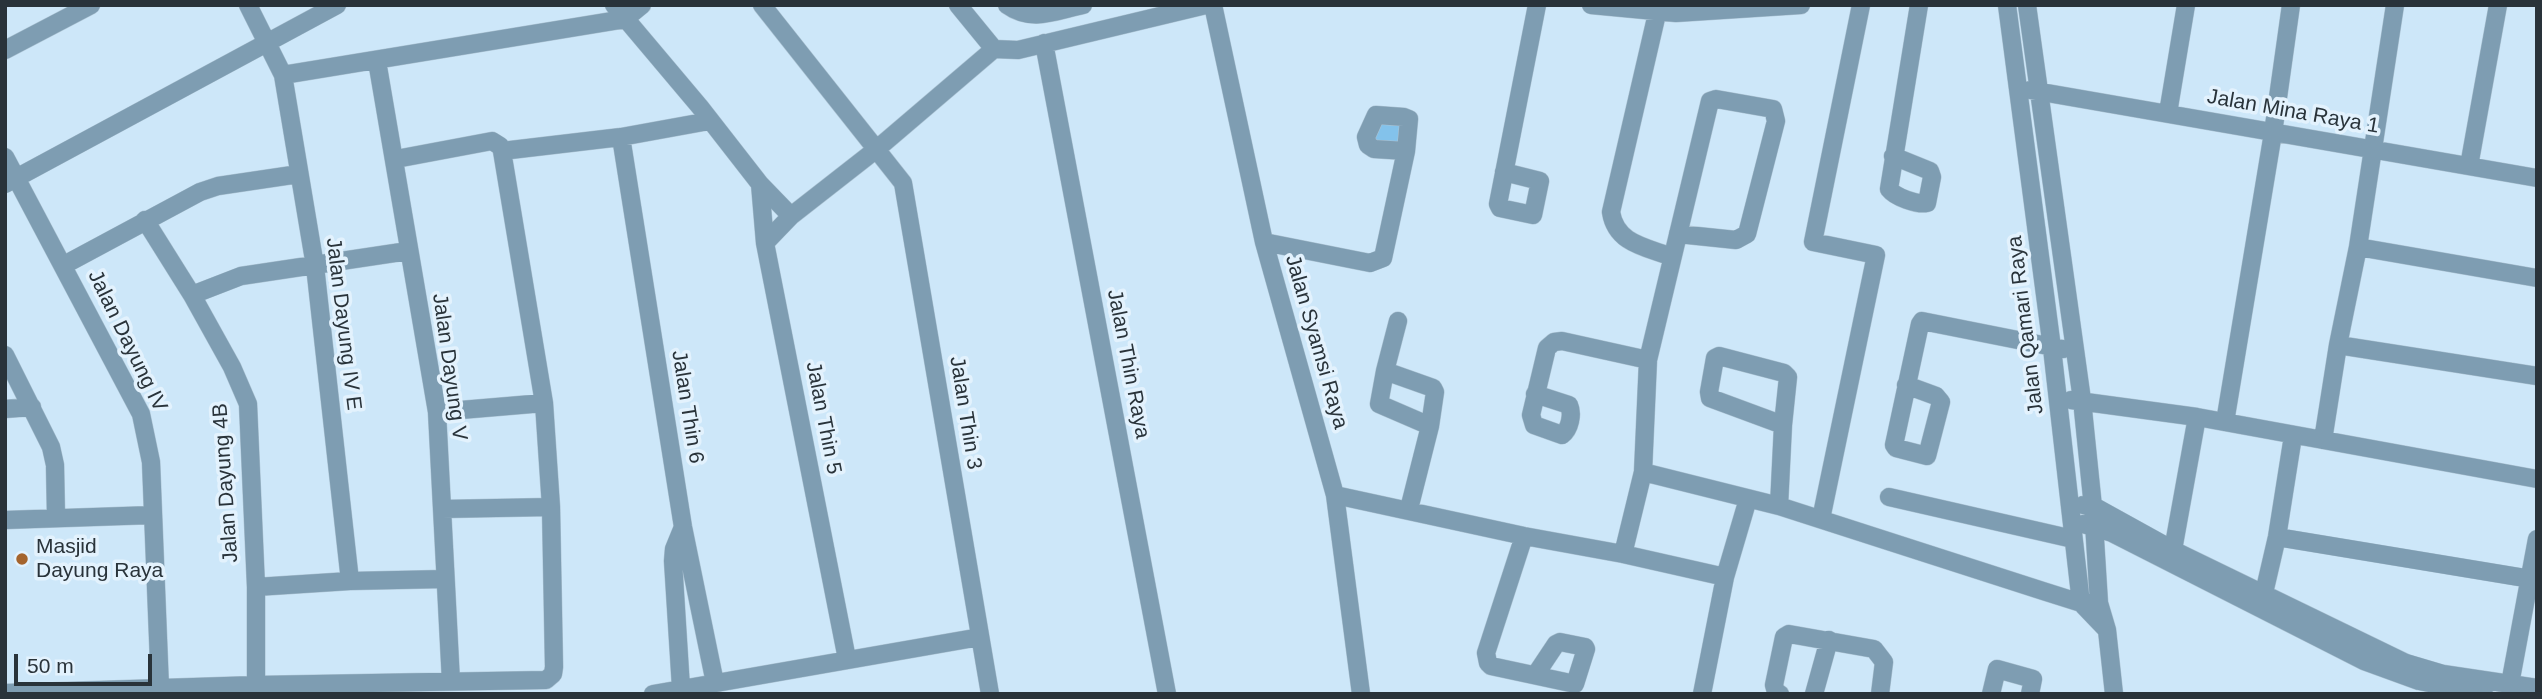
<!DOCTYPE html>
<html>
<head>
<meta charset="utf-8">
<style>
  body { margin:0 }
  #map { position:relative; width:2542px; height:699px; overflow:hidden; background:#cde7f9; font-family:Helvetica,sans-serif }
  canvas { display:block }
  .frame { position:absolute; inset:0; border:7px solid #29333a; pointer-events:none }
  .scale { position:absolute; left:14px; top:654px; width:138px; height:32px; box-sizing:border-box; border:4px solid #29333a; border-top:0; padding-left:9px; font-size:21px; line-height:24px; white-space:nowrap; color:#29333a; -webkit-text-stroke:5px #e3f2fd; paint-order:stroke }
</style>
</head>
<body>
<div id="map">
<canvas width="2542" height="699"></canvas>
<div class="frame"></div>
<div class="scale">50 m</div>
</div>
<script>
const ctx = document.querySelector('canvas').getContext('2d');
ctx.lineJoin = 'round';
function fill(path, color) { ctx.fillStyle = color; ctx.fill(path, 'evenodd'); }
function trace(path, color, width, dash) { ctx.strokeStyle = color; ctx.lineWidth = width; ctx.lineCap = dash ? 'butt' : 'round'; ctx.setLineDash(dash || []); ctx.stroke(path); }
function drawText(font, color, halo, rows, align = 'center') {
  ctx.font = font + ' Helvetica,sans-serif'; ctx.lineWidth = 7; ctx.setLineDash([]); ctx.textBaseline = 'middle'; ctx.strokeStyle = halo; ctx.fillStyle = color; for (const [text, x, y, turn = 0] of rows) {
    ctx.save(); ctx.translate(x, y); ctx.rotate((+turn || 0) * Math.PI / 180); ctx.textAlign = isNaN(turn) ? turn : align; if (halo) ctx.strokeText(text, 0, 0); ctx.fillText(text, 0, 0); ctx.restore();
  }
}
fill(new Path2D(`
  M 1376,115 L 1409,119 L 1403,146 L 1368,145 Z`), '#83c2eb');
const minor = new Path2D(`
  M 248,5 L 283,75 L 315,266 L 350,581
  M 614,5 L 700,107 L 760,184 L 791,216
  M 762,5 L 903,183 L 990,694
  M 958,5 L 994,49
  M 1007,5 C 1032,23 1055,11 1083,5
  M 1213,5 L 1264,242 L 1335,495 L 1361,694
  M 1591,5 L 1676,13 L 1801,5
  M 1659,5 L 1611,212 C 1616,244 1646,247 1672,257
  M 2007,5 L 2052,348 L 2081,603 L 2105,628
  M 2027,5 L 2082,400 L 2093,507 L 2099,603 L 2107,630 L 2114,694
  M 1044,43 L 1167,694
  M 994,49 L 1018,50 L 1206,5
  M 5,50 L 91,5
  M 377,61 L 437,412 L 451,682
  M 283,75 L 625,19 L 642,5
  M 2030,90 L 2537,178
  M 2168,113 L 2186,5
  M 621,137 L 683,527 L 715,683
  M 502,151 L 621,137 L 709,121
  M 1893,156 L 1930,171 L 1932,177 L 1927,203 C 1917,205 1895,197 1889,189 L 1919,5
  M 5,157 L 141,414 L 151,462 L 160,688
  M 2469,166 L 2498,5
  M 1504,172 L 1540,181 L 1533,215 L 1500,208 L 1498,204 L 1537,5
  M 5,184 L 337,5
  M 760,184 L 765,243 L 847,659
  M 145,220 L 192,295 L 232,367 L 248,404 L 256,587 L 256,685
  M 1264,242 L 1370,263 L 1383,258 L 1406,151 L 1409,119 L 1404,117 L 1376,115 L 1366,137 L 1368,145 L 1374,149 L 1406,151
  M 765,243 L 791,216 L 878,148 L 994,49
  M 2358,247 L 2537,278
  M 64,265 L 200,192 L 218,186 L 299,174
  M 192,295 L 241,276 L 408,251
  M 2338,345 L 2537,376
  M 5,355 L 51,447 L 55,465 L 56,517
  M 1385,371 L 1398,321
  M 1906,385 L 1936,396 L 1941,402 L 1927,456 L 1896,448 L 1894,445 L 1920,324 L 1922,321 L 2063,349
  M 1535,394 L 1569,405 C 1573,414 1570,429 1562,435 L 1534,425 L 1531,415 L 1547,348 L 1554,342 L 1562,341 L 1648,360
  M 2071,400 L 2197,417 L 2537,479
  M 5,409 L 32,407
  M 437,412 L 544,403
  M 2225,422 L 2273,133 L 2291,5
  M 2323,440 L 2338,345 L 2358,247 L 2395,5
  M 1643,472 L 1779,506 L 2043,591 L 2081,603 L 2092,603
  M 1335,495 L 1524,536 L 1623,554 L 1725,577
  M 1889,497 L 2073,539
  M 2083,505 L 2097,508 L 2173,550 L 2406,663 L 2443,674 L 2537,688
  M 1779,506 L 1783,425 L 1788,377 L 1784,373 L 1719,356 L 1715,358 L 1709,392 L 1710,398 L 1783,425
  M 442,509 L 551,507
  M 1409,509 L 1430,426 L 1435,392 L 1433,388 L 1385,371 L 1379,404 L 1430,426
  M 1821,519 L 1876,255 L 1813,242 L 1861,5
  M 5,520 L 153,515
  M 2083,524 L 2112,533 L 2364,661 L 2419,681 L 2484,694
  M 1524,536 L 1486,653 L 1488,663 L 1491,666 L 1575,684 L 1586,649 L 1585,647 L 1560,642 L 1556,644 L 1536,674
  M 2277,537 L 2537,580
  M 2173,550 L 2197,417
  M 1623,554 L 1643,472 L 1648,360 L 1710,101 L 1716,99 L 1773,109 L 1776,121 L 1747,234 L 1736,240 L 1678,234
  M 256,587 L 350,581 L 445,579
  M 2264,593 L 2277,537 L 2293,436
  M 2510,684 L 2537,539
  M 681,688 L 673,561 L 674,549 L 683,527
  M 5,693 L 256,685 L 546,680 L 553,674 L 554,667 L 551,507 L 544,403 L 502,151 L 500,146 L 492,141 L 396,159
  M 653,694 L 980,637
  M 1702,694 L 1725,577 L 1748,499
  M 1780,694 L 1776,692 L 1774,685 L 1784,637 L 1789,634 L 1874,649 L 1884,662 L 1880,694
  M 1814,694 L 1829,640
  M 1991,694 L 1997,669 L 2033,679 L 2030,694`);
trace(minor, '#acc3d3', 19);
trace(minor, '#7e9db2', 18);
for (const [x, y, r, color] of [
  [22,559,7,"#a4642d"]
]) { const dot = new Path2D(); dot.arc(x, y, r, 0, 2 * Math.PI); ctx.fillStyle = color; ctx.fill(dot); trace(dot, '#e3f2fd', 2.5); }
drawText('21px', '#29333a', '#e3f2fd', [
  ["Jalan Mina Raya 1",2293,112,10],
  ["Jalan Dayung IV E",343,324,83],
  ["Jalan Qamari Raya",2026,325,-97],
  ["Jalan Dayung IV",127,341,64],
  ["Jalan Syamsi Raya",1316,342,74],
  ["Jalan Thin Raya",1128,364,79],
  ["Jalan Dayung V",449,367,82],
  ["Jalan Thin 6",687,407,81],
  ["Jalan Thin 3",965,413,81],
  ["Jalan Thin 5",823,418,79],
  ["Jalan Dayung 4B",226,483,-94]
]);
drawText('21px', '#29333a', '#e3f2fd', [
  ["Masjid",36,547],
  ["Dayung Raya",36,571]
], 'left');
</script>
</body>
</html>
